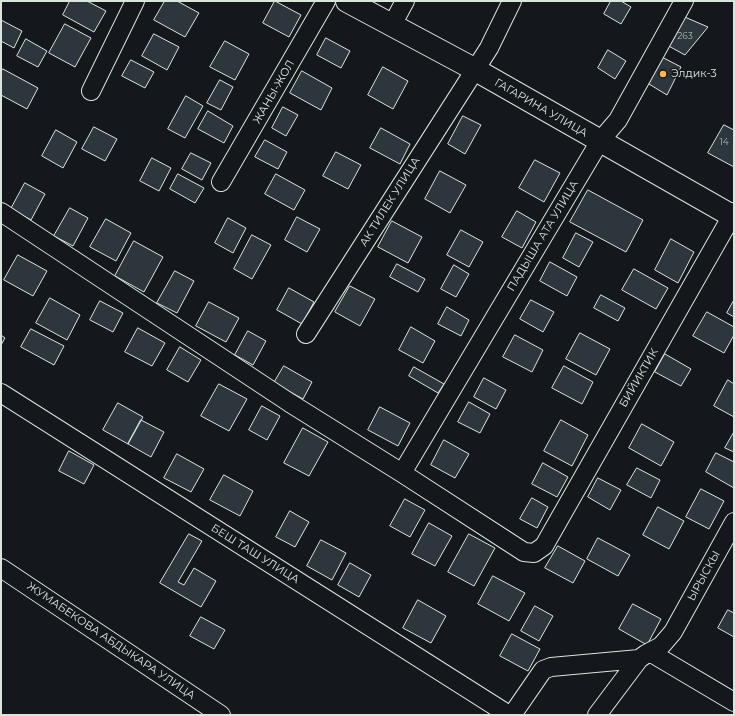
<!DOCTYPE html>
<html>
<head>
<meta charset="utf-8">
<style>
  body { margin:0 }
  #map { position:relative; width:735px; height:716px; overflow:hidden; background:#14181c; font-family:Montserrat,sans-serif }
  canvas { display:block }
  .frame { position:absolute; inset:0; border:2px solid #d8e6dc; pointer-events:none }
</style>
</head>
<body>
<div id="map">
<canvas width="735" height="716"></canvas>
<div class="frame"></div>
</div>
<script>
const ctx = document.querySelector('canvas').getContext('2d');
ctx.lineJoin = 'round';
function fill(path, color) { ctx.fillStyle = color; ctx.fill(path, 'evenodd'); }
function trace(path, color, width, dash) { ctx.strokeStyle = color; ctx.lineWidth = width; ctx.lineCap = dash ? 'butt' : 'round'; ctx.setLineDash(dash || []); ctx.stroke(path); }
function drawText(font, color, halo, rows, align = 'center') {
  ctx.font = font + ' Montserrat,sans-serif'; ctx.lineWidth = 3; ctx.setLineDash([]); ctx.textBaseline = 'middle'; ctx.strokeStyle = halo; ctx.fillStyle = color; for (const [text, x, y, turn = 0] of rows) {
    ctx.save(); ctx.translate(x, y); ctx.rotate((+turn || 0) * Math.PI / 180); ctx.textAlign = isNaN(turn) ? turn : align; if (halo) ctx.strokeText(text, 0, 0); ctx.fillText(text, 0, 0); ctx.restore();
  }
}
const building = new Path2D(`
  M 70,1 L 87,1 L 106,11 L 94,32 L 63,15 Z
  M 165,1 L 177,1 L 199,13 L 185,37 L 154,20 Z
  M 275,1 L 301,15 L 289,37 L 263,23 Z
  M 611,1 L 621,1 L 631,7 L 621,24 L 604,14 Z
  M 680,15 L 708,27 L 685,55 L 665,44 Z
  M 1,20 L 22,31 L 14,48 L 1,41 Z
  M 65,24 L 91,38 L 75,67 L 49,53 Z
  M 154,34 L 179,47 L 167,70 L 142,56 Z
  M 326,38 L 350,51 L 341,68 L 317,55 Z
  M 26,39 L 47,51 L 38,67 L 17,56 Z
  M 225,41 L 249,54 L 235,80 L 210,67 Z
  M 608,50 L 626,61 L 615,79 L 598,68 Z
  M 658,55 L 681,67 L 667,95 L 644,81 Z
  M 131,60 L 154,72 L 145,88 L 122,76 Z
  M 383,67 L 408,81 L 393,109 L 368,95 Z
  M 3,69 L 38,88 L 27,109 L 1,95 L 1,72 Z
  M 302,71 L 332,88 L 321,110 L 290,93 Z
  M 220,80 L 233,87 L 221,110 L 207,103 Z
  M 186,96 L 203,106 L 185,138 L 168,129 Z
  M 283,107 L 298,115 L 286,136 L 272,128 Z
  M 208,111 L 233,126 L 224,143 L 198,129 Z
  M 463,116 L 481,125 L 465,154 L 448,144 Z
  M 724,125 L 734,130 L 734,167 L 708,153 Z
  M 94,127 L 117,139 L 105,161 L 82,149 Z
  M 381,128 L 410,144 L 400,164 L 370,148 Z
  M 56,130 L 77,142 L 63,168 L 42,156 Z
  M 265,140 L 287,152 L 278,169 L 255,157 Z
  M 336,152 L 361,165 L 348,189 L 323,176 Z
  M 191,153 L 211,163 L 202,180 L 182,169 Z
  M 152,158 L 171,168 L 159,191 L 140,181 Z
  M 535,160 L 560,173 L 544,202 L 519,188 Z
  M 440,171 L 466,185 L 450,213 L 425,199 Z
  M 178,174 L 204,188 L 195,203 L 170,189 Z
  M 276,174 L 305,190 L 294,210 L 265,194 Z
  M 25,183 L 45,194 L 31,220 L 11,209 Z
  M 588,190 L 643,220 L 626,252 L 570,222 Z
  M 70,208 L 88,218 L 73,246 L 54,236 Z
  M 517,211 L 536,222 L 522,248 L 502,237 Z
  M 297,217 L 320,229 L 307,252 L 285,240 Z
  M 228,218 L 246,228 L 233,253 L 215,243 Z
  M 106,219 L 131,233 L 116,261 L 90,247 Z
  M 392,221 L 422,237 L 408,263 L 378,247 Z
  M 461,230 L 483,242 L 469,267 L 447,255 Z
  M 576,233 L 593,242 L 579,267 L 563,258 Z
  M 252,235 L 271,245 L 252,279 L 234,269 Z
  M 671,239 L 694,252 L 678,283 L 655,270 Z
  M 134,241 L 163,257 L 144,292 L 115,276 Z
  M 18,255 L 47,271 L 33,296 L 4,280 Z
  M 550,262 L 577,277 L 567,296 L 540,281 Z
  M 397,264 L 425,279 L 418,292 L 390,277 Z
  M 454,265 L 469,274 L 456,297 L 441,289 Z
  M 634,269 L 668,288 L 656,309 L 622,290 Z
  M 175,271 L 194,281 L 177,313 L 157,303 Z
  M 350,286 L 375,299 L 360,326 L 335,312 Z
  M 289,288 L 314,302 L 302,324 L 277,310 Z
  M 601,295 L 625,308 L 618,321 L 594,308 Z
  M 50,298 L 80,315 L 67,340 L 36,323 Z
  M 531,300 L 554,312 L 543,332 L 520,319 Z
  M 734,300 L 734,317 L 727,313 Z
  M 100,301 L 123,313 L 113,332 L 90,320 Z
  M 209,302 L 239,318 L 226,342 L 196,326 Z
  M 447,307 L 469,320 L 461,336 L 438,324 Z
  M 707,312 L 734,327 L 734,335 L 724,353 L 693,336 Z
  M 411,327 L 435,341 L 423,363 L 399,350 Z
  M 138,328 L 165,343 L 152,366 L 125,352 Z
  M 31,329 L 64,346 L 54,365 L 21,347 Z
  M 248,331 L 266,341 L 253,365 L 235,355 Z
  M 580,333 L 610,349 L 596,375 L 566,359 Z
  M 1,335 L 5,338 L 1,345 Z
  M 515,335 L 543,350 L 532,372 L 503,357 Z
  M 180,347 L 201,360 L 188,382 L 167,370 Z
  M 665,354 L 691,369 L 681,386 L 655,372 Z
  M 284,366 L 312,382 L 303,399 L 274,383 Z
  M 564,366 L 593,382 L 582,404 L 552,388 Z
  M 414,367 L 444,384 L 438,393 L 409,376 Z
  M 484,378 L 506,390 L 496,409 L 474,397 Z
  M 728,380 L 734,384 L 734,417 L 714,406 Z
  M 219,384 L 247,399 L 229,431 L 201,416 Z
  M 469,402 L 490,414 L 480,433 L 458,422 Z
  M 118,403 L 143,417 L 128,444 L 103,430 Z
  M 262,406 L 280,416 L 267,440 L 249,430 Z
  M 380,407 L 410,423 L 398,446 L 368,430 Z
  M 141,420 L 164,432 L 151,457 L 128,444 Z
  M 561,420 L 588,435 L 572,466 L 544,451 Z
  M 642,424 L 674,442 L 661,466 L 629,448 Z
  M 303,428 L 328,442 L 309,476 L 284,463 Z
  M 734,432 L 734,452 L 725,448 Z
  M 444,440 L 469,454 L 455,478 L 431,465 Z
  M 69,451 L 94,465 L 84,484 L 59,471 Z
  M 716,453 L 734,462 L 734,488 L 706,472 Z
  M 177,454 L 204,469 L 191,492 L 164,478 Z
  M 543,463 L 568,477 L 557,497 L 532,484 Z
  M 637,468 L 660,480 L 651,498 L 627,485 Z
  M 224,475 L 253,491 L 240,516 L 210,500 Z
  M 598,478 L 621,490 L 610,510 L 588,497 Z
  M 701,489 L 724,501 L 709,529 L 686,517 Z
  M 532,498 L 548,507 L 537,528 L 520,519 Z
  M 405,499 L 425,510 L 410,537 L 390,526 Z
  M 658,507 L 684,521 L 669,549 L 643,535 Z
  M 290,511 L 309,522 L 295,547 L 276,537 Z
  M 429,523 L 452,536 L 435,566 L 412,554 Z
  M 189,534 L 202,541 L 178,582 L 184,585 L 194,568 L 216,581 L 201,607 L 160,583 Z
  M 469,534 L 495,548 L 474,586 L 448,572 Z
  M 598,538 L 630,555 L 618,576 L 587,559 Z
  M 321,540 L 346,553 L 332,580 L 307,566 Z
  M 558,546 L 585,561 L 573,583 L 545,568 Z
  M 350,563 L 371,575 L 359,597 L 338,585 Z
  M 493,576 L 525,593 L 509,621 L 478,604 Z
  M 418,600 L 446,616 L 431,643 L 403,628 Z
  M 633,604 L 661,619 L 647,645 L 619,629 Z
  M 535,606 L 553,616 L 539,641 L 521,631 Z
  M 728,610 L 734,613 L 734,637 L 718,628 Z
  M 201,617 L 225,630 L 214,649 L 190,636 Z
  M 512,634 L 540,649 L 528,671 L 500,656 Z`);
fill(building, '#2c363c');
trace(building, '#d8e6dc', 1);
const minor = new Path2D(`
  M 392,25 L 405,1
  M 91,91 L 135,1
  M 221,182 L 326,1
  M 1,212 L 290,403 L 402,473 L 524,552 L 534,553 L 544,546 L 734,212
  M 306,334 L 489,48 L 512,1
  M 1,393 L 509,715
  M 402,473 L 600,141 L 618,120 L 684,1
  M 1,568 L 221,715
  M 646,654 L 661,646 L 673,632 L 734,522
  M 512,715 L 543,670 L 551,667 L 639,659
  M 597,715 L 639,659 L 646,654 L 653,654 L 734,702`);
const major = new Path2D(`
  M 347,1 L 474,69 L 734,217`);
trace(minor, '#d8e6dc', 20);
trace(major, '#d8e6dc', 24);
trace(minor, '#14181c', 18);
trace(major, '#14181c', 22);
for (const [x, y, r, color] of [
  [663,74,4,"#ffb74d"]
]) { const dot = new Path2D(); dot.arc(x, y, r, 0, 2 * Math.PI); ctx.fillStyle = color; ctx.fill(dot); trace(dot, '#14181c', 1.5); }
drawText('9px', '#adbab4', null, [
  ["263",685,36],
  ["14",724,142]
]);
drawText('11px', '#d8e6dc', '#14181c', [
  ["Элдик-3",671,74]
], 'left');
drawText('11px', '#d8e6dc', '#14181c', [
  ["ЖАНЫ-ЖОЛ",274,92,-60],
  ["ГАГАРИНА УЛИЦА",541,108,30],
  ["АК ТИЛЕК УЛИЦА",390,202,-58],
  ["ПАДЫША АТА УЛИЦА",543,236,-59],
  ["БИЙИКТИК",639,378,-60],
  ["БЕШ ТАШ УЛИЦА",255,554,32],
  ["ЫРЫСКЫ",704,576,-61],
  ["ЖУМАБЕКОВА АБДЫКАРА УЛИЦА",111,641,34]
]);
</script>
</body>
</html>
